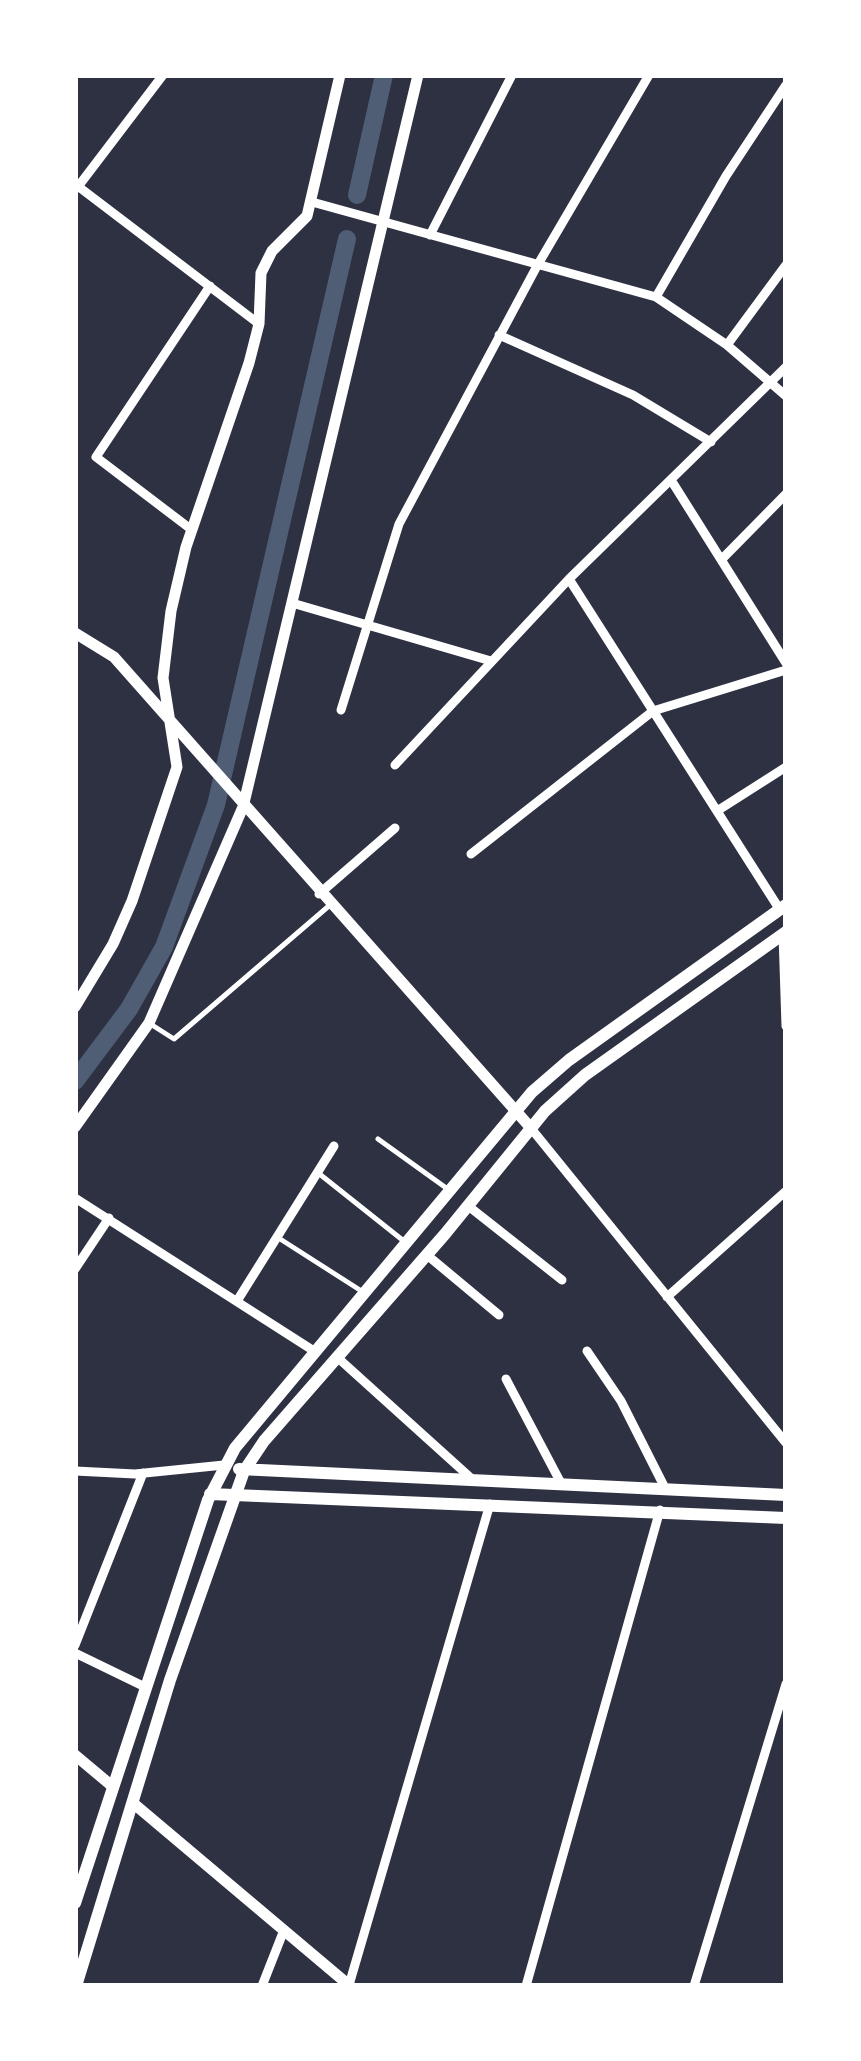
<!DOCTYPE html>
<html>
<head>
<meta charset="utf-8">
<style>
  body { margin:0 }
  #map { position:relative; width:861px; height:2061px; overflow:hidden; background:#2d3142; font-family:"Fira Sans",sans-serif }
  canvas { display:block }
  .frame { position:absolute; inset:0; border:78px solid #fff; pointer-events:none }
</style>
</head>
<body>
<div id="map">
<canvas width="861" height="2061"></canvas>
<div class="frame"></div>
</div>
<script>
const ctx = document.querySelector('canvas').getContext('2d');
ctx.lineJoin = 'round';
function trace(path, color, width, dash) { ctx.strokeStyle = color; ctx.lineWidth = width; ctx.lineCap = dash ? 'butt' : 'round'; ctx.setLineDash(dash || []); ctx.stroke(path); }
trace(new Path2D(`
  M 357,195 L 384,75
  M 75,1081 L 129,1009 L 164,947 L 216,805 L 347,239`), '#4f5d75', 18);
trace(new Path2D(`
  M 152,1025 L 174,1039 L 330,905
  M 378,1139 L 449,1190
  M 317,1172 L 405,1242
  M 277,1237 L 363,1292`), '#fff', 5);
trace(new Path2D(`
  M 75,184 L 259,324
  M 77,188 L 163,75
  M 312,202 L 656,297 L 727,345 L 786,396
  M 430,235 L 512,75
  M 656,297 L 726,176 L 786,85
  M 499,335 L 633,395 L 711,442
  M 727,345 L 786,265
  M 671,480 L 786,663
  M 192,530 L 96,457 L 210,286
  M 722,559 L 786,494
  M 569,579 L 780,910
  M 292,603 L 491,661
  M 341,710 L 399,524 L 537,266 L 649,75
  M 395,765 L 569,579 L 786,367
  M 717,811 L 786,767
  M 471,854 L 653,711 L 786,670
  M 319,894 L 395,828
  M 783,934 L 786,1026
  M 530,1127 L 786,1443
  M 75,1198 L 314,1351
  M 467,1205 L 562,1280
  M 427,1255 L 499,1315
  M 75,1269 L 109,1218
  M 667,1297 L 786,1191
  M 237,1301 L 334,1146
  M 587,1351 L 621,1401 L 665,1488
  M 338,1358 L 472,1479
  M 506,1379 L 562,1485
  M 75,1471 L 135,1474 L 224,1465
  M 75,1645 L 143,1473
  M 75,1653 L 143,1686
  M 349,1985 L 490,1504
  M 262,1986 L 284,1930
  M 526,1986 L 660,1510
  M 694,1986 L 786,1684`), '#fff', 9);
trace(new Path2D(`
  M 75,633 L 114,657 L 530,1127
  M 75,1007 L 113,944 L 132,901 L 177,767 L 163,678 L 171,611 L 186,547 L 249,363 L 259,324 L 261,273 L 272,251 L 307,216 L 340,75
  M 75,1127 L 149,1023 L 243,807 L 418,75
  M 75,1755 L 112,1786
  M 133,1803 L 350,1986`), '#fff', 11);
trace(new Path2D(`
  M 239,1469 L 786,1495
  M 210,1494 L 786,1518
  M 75,1903 L 208,1500 L 235,1448 L 532,1092 L 569,1060 L 786,905
  M 76,1986 L 170,1680 L 244,1471 L 264,1441 L 445,1234 L 545,1111 L 585,1075 L 786,932`), '#fff', 12);
</script>
</body>
</html>
